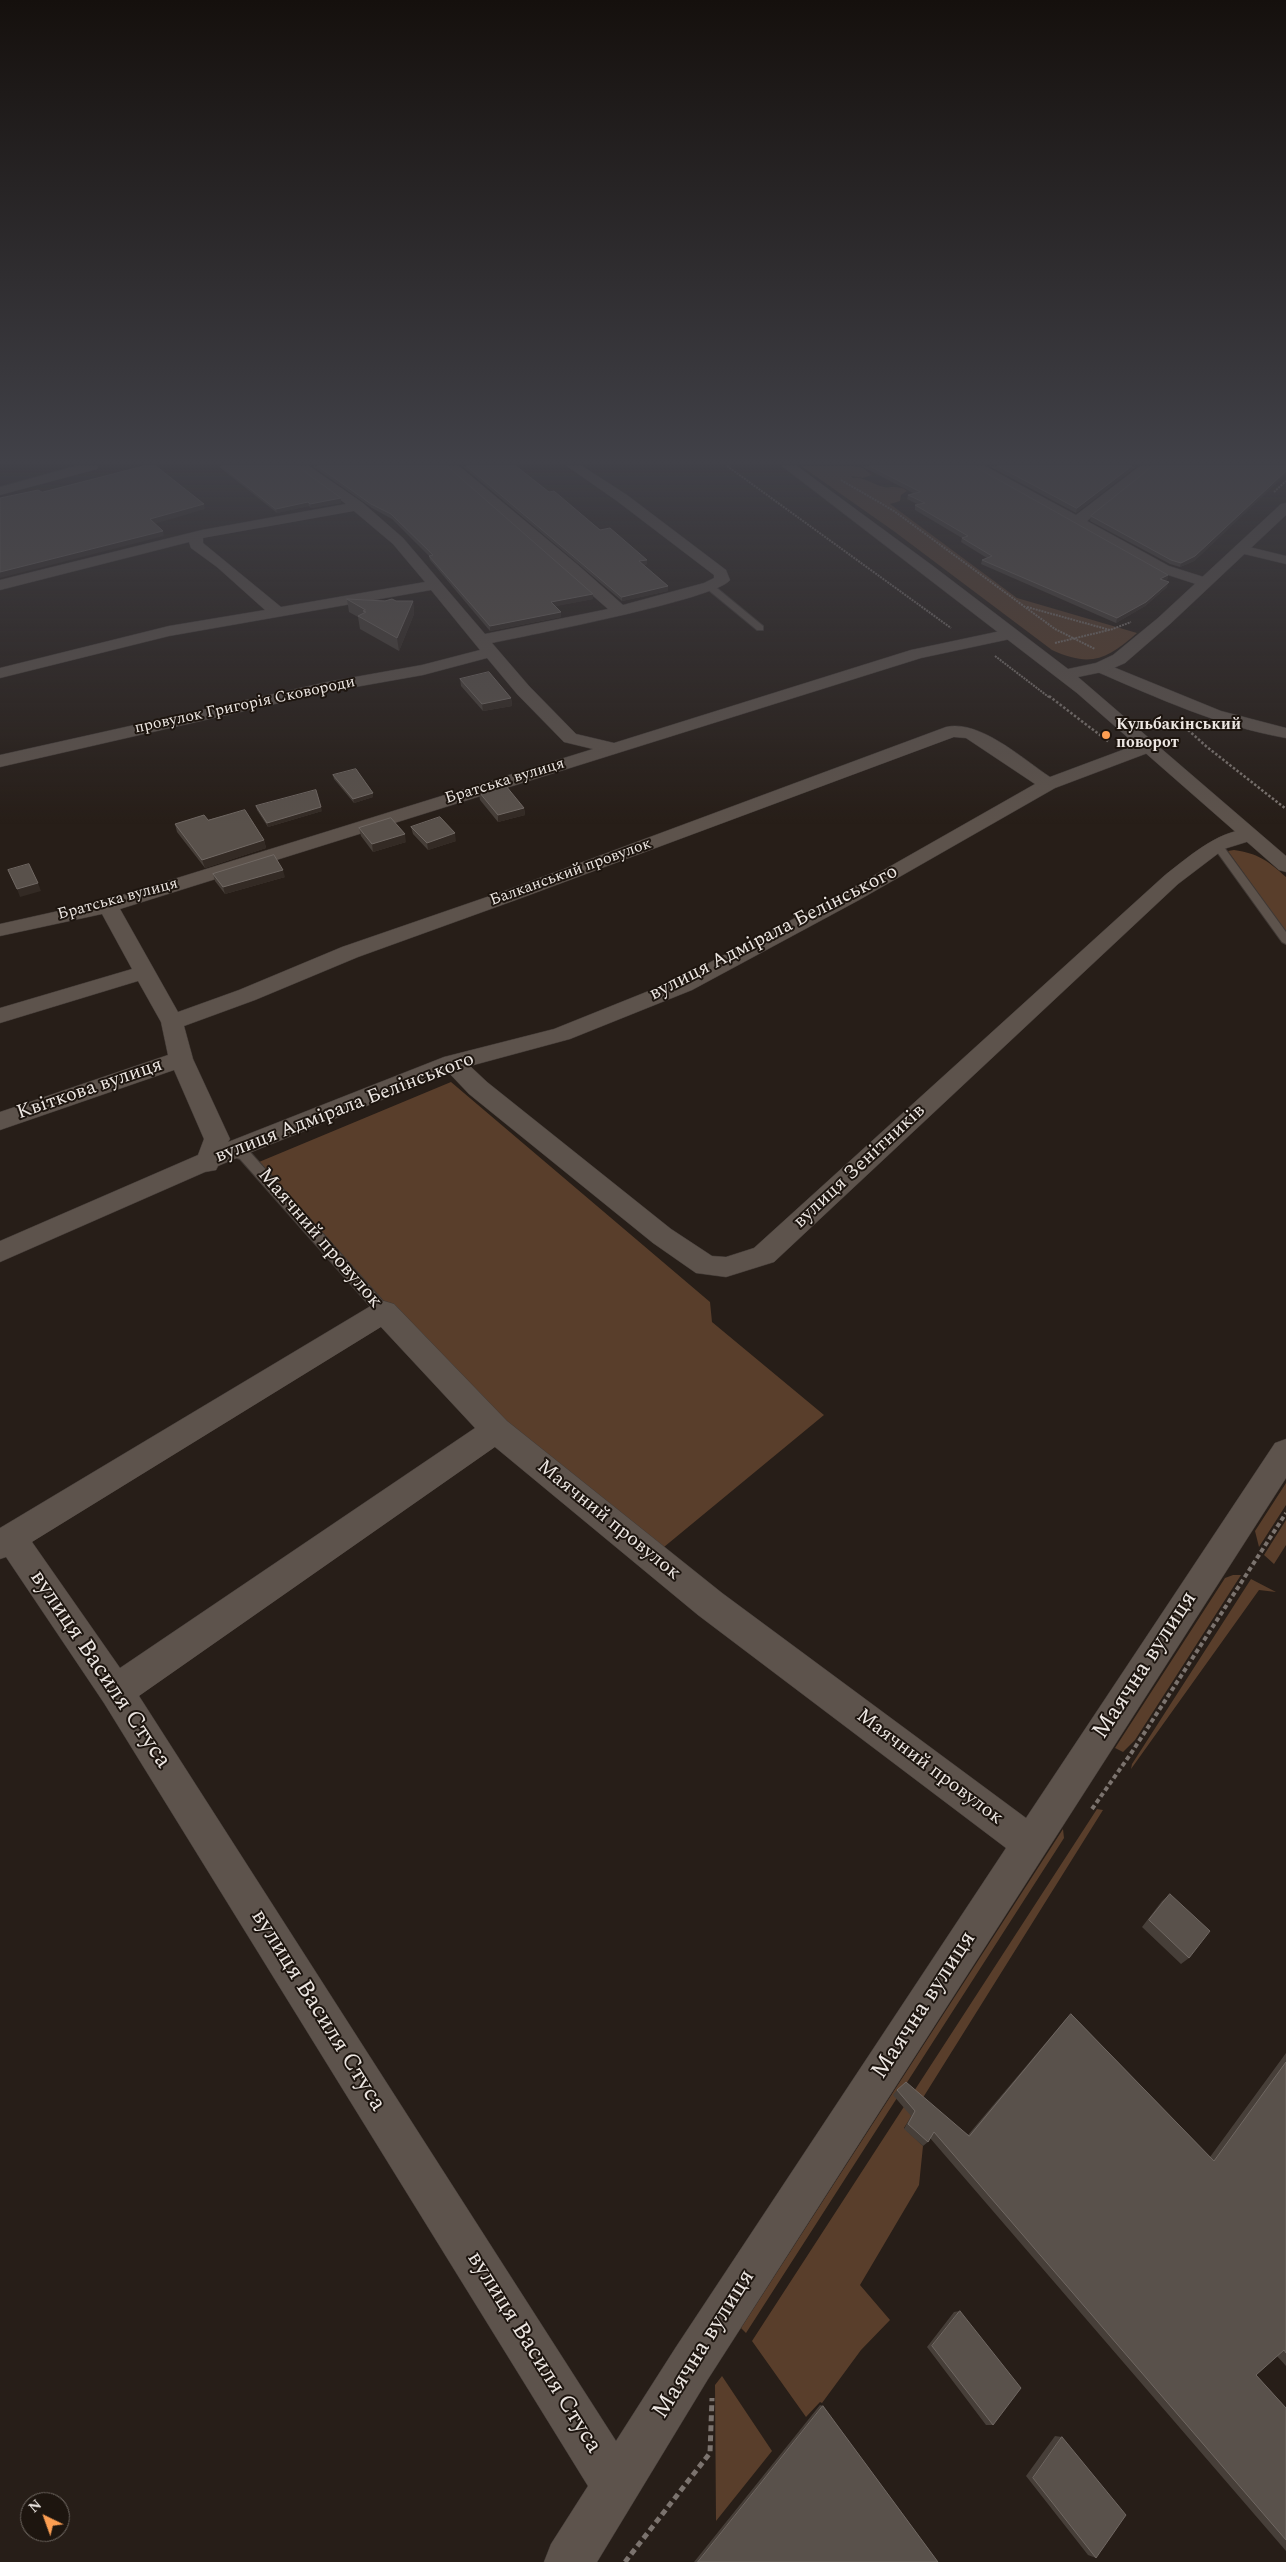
<!DOCTYPE html>
<html>
<head>
<meta charset="utf-8">
<style>
  body { margin:0 }
  #map { position:relative; width:1286px; height:2562px; overflow:hidden; background:#271e18; font-family:Spectral,serif }
  canvas { display:block }
  .north { position:absolute; left:20px; top:2492px; width:50px; height:50px; box-sizing:border-box; background:#1d150f; border:1px solid #706963; border-radius:50%; rotate:318deg; font-size:14px; font-weight:700; line-height:20px; text-align:center; color:#ece6e2 }
  .north::after { content:''; display:block; margin:auto; width:18px; height:22px; background:#fc9e52; clip-path:polygon(50% 0,100% 100%,50% 72%,0 100%) }
</style>
</head>
<body>
<div id="map">
<canvas width="1286" height="2562"></canvas>
<div class="north">N</div>
</div>
<script>
const ctx = document.querySelector('canvas').getContext('2d');
ctx.lineJoin = 'round';
function fill(path, color) { ctx.fillStyle = color; ctx.fill(path, 'evenodd'); }
function trace(path, color, width, dash) { ctx.strokeStyle = color; ctx.lineWidth = width; ctx.lineCap = dash ? 'butt' : 'round'; ctx.setLineDash(dash || []); ctx.stroke(path); }
function drawText(font, color, halo, rows, align = 'center') {
  ctx.font = font + ' Spectral,serif'; ctx.lineWidth = 4; ctx.setLineDash([]); ctx.textBaseline = 'middle'; ctx.strokeStyle = halo; ctx.fillStyle = color; for (const [text, x, y, turn = 0] of rows) {
    ctx.save(); ctx.translate(x, y); ctx.rotate((+turn || 0) * Math.PI / 180); ctx.textAlign = isNaN(turn) ? turn : align; if (halo) ctx.strokeText(text, 0, 0); ctx.fillText(text, 0, 0); ctx.restore();
  }
}
fill(new Path2D(`
  M 801,466 L 854,466 L 863,468 L 872,475 L 863,478 L 851,476 L 853,478 C 864,476 873,485 884,487 C 892,488 900,485 907,491 L 901,495 L 900,501 L 890,504 L 1017,598 L 1137,633 C 1107,659 1091,668 1052,650 L 895,532 Z
  M 1234,850 C 1259,854 1267,860 1286,877 L 1286,932 L 1228,851 Z
  M 451,1082 L 710,1302 L 712,1322 L 824,1415 L 664,1547 L 503,1423 L 392,1312 L 259,1162 Z
  M 1286,1483 L 1286,1505 L 1259,1547 L 1255,1531 Z
  M 1286,1520 L 1286,1545 L 1274,1564 L 1264,1555 Z
  M 1233,1575 L 1241,1575 L 1135,1740 L 1123,1752 L 1115,1748 L 1225,1578 Z
  M 1251,1579 L 1276,1592 L 1259,1590 L 1131,1769 L 1132,1764 Z
  M 1097,1809 L 1103,1810 L 904,2128 L 923,2146 L 919,2185 L 860,2285 L 890,2320 L 861,2350 L 822,2403 L 820,2402 L 806,2417 L 752,2341 Z
  M 1063,1829 L 1064,1838 L 746,2333 L 741,2328 Z
  M 722,2376 L 772,2451 L 716,2521 L 715,2385 Z`), '#593e2b');
const lane = new Path2D(`
  M 706,584 L 712,584 L 763,626 L 763,630 L 757,630 L 706,588 Z
  M 1217,842 L 1221,843 L 1286,932 L 1286,944 L 1282,942 L 1212,845 Z
  M 230,1146 L 250,1152 L 389,1308 L 392,1312 L 389,1316 L 379,1316 L 240,1159 L 225,1154 L 223,1151 Z`);
const street = new Path2D(`
  M 294,466 L 309,466 L 363,503 L 403,538 L 485,634 L 608,609 L 445,466 L 459,466 L 578,565 L 623,605 L 704,583 L 714,578 L 714,575 L 617,501 L 567,466 L 582,466 L 627,495 L 726,570 L 730,580 C 717,599 525,636 492,643 L 529,686 L 576,734 L 614,743 L 911,650 L 1010,629 L 1018,634 L 1010,639 L 921,658 L 120,909 L 178,1012 L 239,990 L 342,947 L 510,889 L 946,727 C 979,719 1023,759 1050,777 L 1141,743 L 1153,743 L 1156,747 L 1153,751 L 1055,788 L 859,900 L 692,990 L 570,1039 L 470,1066 L 487,1082 L 671,1229 L 712,1256 L 726,1257 L 754,1248 L 1164,876 C 1186,859 1226,823 1256,831 L 1259,835 L 1256,839 L 1224,849 L 1178,884 L 774,1262 L 726,1277 L 696,1273 L 653,1243 L 469,1094 L 449,1073 L 239,1157 L 218,1166 L 216,1170 L 205,1172 L 0,1262 L 0,1241 L 198,1155 L 204,1139 L 174,1070 L 0,1130 L 0,1112 L 168,1055 L 161,1022 L 138,981 L 0,1023 L 0,1008 L 132,969 L 102,914 L 0,936 L 0,924 L 103,901 L 593,749 L 564,742 L 517,694 L 487,658 L 423,675 L 327,692 L 0,767 L 0,755 L 327,682 L 422,665 L 480,650 L 431,590 L 169,636 L 0,678 L 0,668 L 169,626 L 265,610 L 217,567 L 191,548 L 189,542 L 0,590 L 0,580 L 202,530 L 346,504 ZM 354,511 L 393,544 L 425,582 L 281,607 L 203,543 L 203,538 ZM 954,737 L 966,738 L 1035,784 L 845,892 L 676,980 L 554,1029 L 444,1057 L 228,1142 L 230,1139 L 193,1059 L 184,1026 L 255,1000 L 358,957 L 524,897 Z
  M 969,466 L 985,466 L 1076,515 L 1140,466 L 1155,466 L 1087,521 L 1169,566 L 1210,579 L 1213,582 L 1205,587 L 1159,572 Z
  M 1241,545 L 1286,556 L 1286,564 L 1236,552 L 1234,549 L 1236,546 Z
  M 1101,662 L 1221,711 L 1286,728 L 1286,738 C 1218,726 1158,698 1095,671 L 1093,667 Z
  M 384,1301 L 394,1304 L 507,1421 L 722,1593 L 1026,1818 L 1275,1443 L 1286,1439 L 1286,1478 L 708,2379 L 597,2562 L 544,2562 L 551,2544 L 588,2486 L 104,1703 L 6,1557 L 0,1559 L 0,1528 L 374,1304 ZM 381,1327 L 475,1428 L 120,1668 L 32,1542 ZM 495,1447 L 698,1615 L 1006,1848 L 676,2347 L 616,2441 L 139,1696 Z`);
const secondary = new Path2D(`
  M 76,466 L 98,466 L 97,469 L 0,495 L 0,487 Z
  M 782,466 L 797,466 L 933,566 L 1068,669 L 1096,663 L 1113,655 L 1158,618 L 1281,504 L 1286,503 L 1286,515 L 1170,624 L 1125,663 L 1107,671 L 1078,677 L 1286,856 L 1286,872 L 1279,870 L 1077,693 Z`);
trace(lane, '#403935', 2);
trace(street, '#403935', 1);
trace(secondary, '#403935', 1);
trace(new Path2D(`
  M 727,466 L 951,628
  M 841,480 L 894,511 L 1055,629 L 1095,649
  M 1274,492 L 1286,481
  M 1027,607 L 1110,630 L 1131,622
  M 1055,643 L 1109,630
  M 995,656 L 1050,698`), '#7b736e', 2, [2, 1]);
trace(new Path2D(`
  M 1049,696 L 1109,742
  M 1178,721 L 1207,747 L 1286,809`), '#7b736e', 2.5, [2.5, 2]);
trace(new Path2D(`
  M 1092,1809 L 1132,1752 L 1286,1513`), '#7b736e', 4, [4.5, 3]);
trace(new Path2D(`
  M 625,2562 L 710,2453 L 712,2398`), '#7b736e', 5, [6, 4]);
fill(lane, '#5d534c');
fill(street, '#5d534c');
fill(secondary, '#5d534c');
fill(new Path2D(`
  M 218,466 L 297,466 L 341,498 L 341,503 L 311,508 L 309,506 L 277,513 Z
  M 312,466 L 447,466 L 593,599 L 555,606 L 561,617 L 490,631 L 430,560 L 429,556 L 392,519 L 372,508 Z
  M 462,466 L 516,466 L 549,492 L 647,564 L 644,565 L 668,586 L 668,591 L 622,601 Z
  M 861,466 L 974,466 L 1168,575 L 1167,580 L 1165,581 L 1167,587 L 1145,606 L 1116,623 L 981,564 L 982,560 L 987,558 L 961,542 L 962,538 L 915,510 L 915,505 L 919,505 L 907,499 L 908,495 L 913,493 Z
  M 989,466 L 1137,466 L 1076,513 Z
  M 1286,466 L 1286,474 L 1194,561 L 1180,567 L 1170,564 L 1090,521 L 1091,516 Z
  M 347,599 L 396,601 L 413,601 L 414,614 L 399,651 L 360,629 L 358,617 L 349,612 Z
  M 460,679 L 511,698 L 512,706 L 483,711 L 461,686 Z
  M 333,775 L 373,797 L 354,803 L 334,779 Z
  M 479,792 L 524,808 L 525,815 L 498,822 L 480,800 Z
  M 256,806 L 322,811 L 268,827 L 257,810 Z
  M 208,820 L 264,840 L 266,848 L 205,868 L 177,832 L 175,824 Z
  M 411,827 L 456,841 L 428,850 L 413,834 Z
  M 359,828 L 406,842 L 373,852 L 361,836 Z
  M 213,874 L 285,877 L 225,894 L 215,881 Z
  M 1170,1894 L 1189,1958 L 1181,1964 L 1142,1927 L 1162,1901 Z
  M 1071,2014 L 1210,2157 L 1286,2053 L 1286,2366 L 1277,2356 L 1256,2375 L 1286,2408 L 1286,2551 L 930,2138 L 928,2142 L 923,2146 L 904,2129 L 911,2116 L 893,2095 L 897,2090 L 968,2135 L 1065,2020 Z
  M 960,2311 L 993,2425 L 986,2425 L 927,2347 L 954,2312 Z
  M 820,2405 L 823,2406 L 938,2562 L 694,2562 Z
  M 1055,2436 L 1062,2437 L 1096,2558 L 1088,2555 L 1026,2476 Z`), '#473f39');
fill(new Path2D(`
  M 1132,466 L 1137,466 L 1076,513 L 1077,508 Z
  M 1286,471 L 1286,474 L 1202,554 L 1194,561 L 1180,567 L 1181,563 Z
  M 341,498 L 341,503 L 311,508 L 310,504 Z
  M 308,502 L 309,506 L 277,513 L 276,509 Z
  M 204,504 L 205,509 L 151,525 L 150,519 Z
  M 163,531 L 164,536 L 0,578 L 0,572 Z
  M 647,560 L 647,564 L 639,566 L 639,561 Z
  M 1168,575 L 1167,580 L 1158,584 L 1160,579 Z
  M 1169,582 L 1167,587 L 1145,606 L 1116,623 L 1117,618 Z
  M 668,586 L 668,591 L 622,601 L 622,597 Z
  M 593,594 L 593,599 L 552,607 L 551,602 Z
  M 413,601 L 414,614 L 399,651 L 397,638 Z
  M 561,612 L 561,617 L 490,631 L 490,626 Z
  M 511,698 L 512,706 L 483,711 L 482,704 Z
  M 373,793 L 373,797 L 354,803 L 353,799 Z
  M 321,807 L 322,811 L 268,827 L 267,823 Z
  M 524,808 L 525,815 L 498,822 L 498,815 Z
  M 455,833 L 456,841 L 428,850 L 427,843 Z
  M 405,834 L 406,842 L 373,852 L 372,844 Z
  M 264,840 L 266,848 L 205,868 L 202,860 Z
  M 283,870 L 285,877 L 225,894 L 223,887 Z
  M 38,883 L 41,891 L 20,897 L 17,889 Z`), '#332a24');
const building = new Path2D(`
  M 144,466 L 156,466 L 204,504 L 150,519 L 163,531 L 0,572 L 0,498 L 38,490 L 42,492 Z
  M 222,466 L 297,466 L 341,498 L 310,504 L 308,502 L 276,509 Z
  M 318,466 L 447,466 L 593,594 L 551,602 L 561,612 L 490,626 L 429,556 L 433,555 L 391,514 L 371,504 Z
  M 467,466 L 516,466 L 549,492 L 554,491 L 600,530 L 610,528 L 647,560 L 639,561 L 668,586 L 622,597 Z
  M 870,466 L 974,466 L 1168,575 L 1160,579 L 1169,582 L 1146,602 L 1117,618 L 982,560 L 992,556 L 962,538 L 968,536 L 915,505 L 925,503 L 908,495 L 920,492 Z
  M 998,466 L 1132,466 L 1077,508 Z
  M 1153,466 L 1286,466 L 1286,471 L 1195,556 L 1181,563 L 1171,560 L 1091,516 Z
  M 347,599 L 385,601 L 392,599 L 396,601 L 413,601 L 397,638 L 358,616 L 366,612 L 363,611 L 365,610 Z
  M 489,672 L 511,698 L 482,704 L 460,679 Z
  M 356,769 L 373,793 L 353,799 L 333,775 Z
  M 506,786 L 524,808 L 498,815 L 479,792 Z
  M 316,790 L 321,807 L 267,823 L 256,806 Z
  M 245,810 L 264,840 L 202,860 L 175,824 L 204,815 L 208,820 Z
  M 440,817 L 455,833 L 427,843 L 411,827 Z
  M 391,818 L 405,834 L 372,844 L 359,828 Z
  M 274,855 L 283,870 L 223,887 L 213,874 Z
  M 29,864 L 38,883 L 17,889 L 8,870 Z
  M 1170,1894 L 1210,1931 L 1189,1958 L 1149,1920 Z
  M 1071,2014 L 1214,2161 L 1286,2062 L 1286,2353 L 1284,2350 L 1256,2375 L 1286,2408 L 1286,2540 L 934,2132 L 928,2142 L 908,2124 L 915,2111 L 897,2090 L 906,2082 L 969,2136 Z
  M 960,2311 L 1021,2388 L 993,2425 L 932,2346 Z
  M 823,2406 L 938,2562 L 698,2562 Z
  M 1062,2437 L 1126,2515 L 1096,2558 L 1033,2478 Z`);
fill(building, '#59514b');
trace(building, '#706863', 1);
const sky = ctx.createLinearGradient(0, 0, 0, 825);
sky.addColorStop(0, '#15100d');
sky.addColorStop(0.56, '#414148');
sky.addColorStop(1, '#41414800');
ctx.fillStyle = sky;
ctx.fillRect(0, 0, 1286, 825);
for (const [x, y, r, color] of [
  [1106,735,5,"#fc9e52"]
]) { const dot = new Path2D(); dot.arc(x, y, r, 0, 2 * Math.PI); ctx.fillStyle = color; ctx.fill(dot); trace(dot, '#1d150f', 2); }
drawText('16px', '#ece6e2', '#1d150f', [
  ["провулок Григорія Сковороди",245,706,-12],
  ["Братська вулиця",505,782,-17],
  ["Балканський провулок",571,873,-20],
  ["Братська вулиця",118,900,-15]
]);
drawText('bold 16px', '#ece6e2', '#1d150f', [
  ["Кульбакінський",1116,726],
  ["поворот",1116,744]
], 'left');
drawText('20px', '#ece6e2', '#1d150f', [
  ["вулиця Адмірала Белінського",774,934,-27],
  ["Квіткова вулиця",90,1090,-19],
  ["вулиця Адмірала Белінського",345,1109,-21],
  ["вулиця Зенітників",860,1167,-43],
  ["Маячний провулок",319,1239,49],
  ["Маячний провулок",608,1521,39],
  ["Маячний провулок",929,1768,37]
]);
drawText('24px', '#ece6e2', '#1d150f', [
  ["Маячна вулиця",1146,1666,-57],
  ["вулиця Василя Стуса",99,1670,56],
  ["Маячна вулиця",925,2006,-57],
  ["вулиця Василя Стуса",317,2011,58],
  ["Маячна вулиця",705,2345,-58],
  ["вулиця Василя Стуса",533,2353,58]
]);
</script>
</body>
</html>
